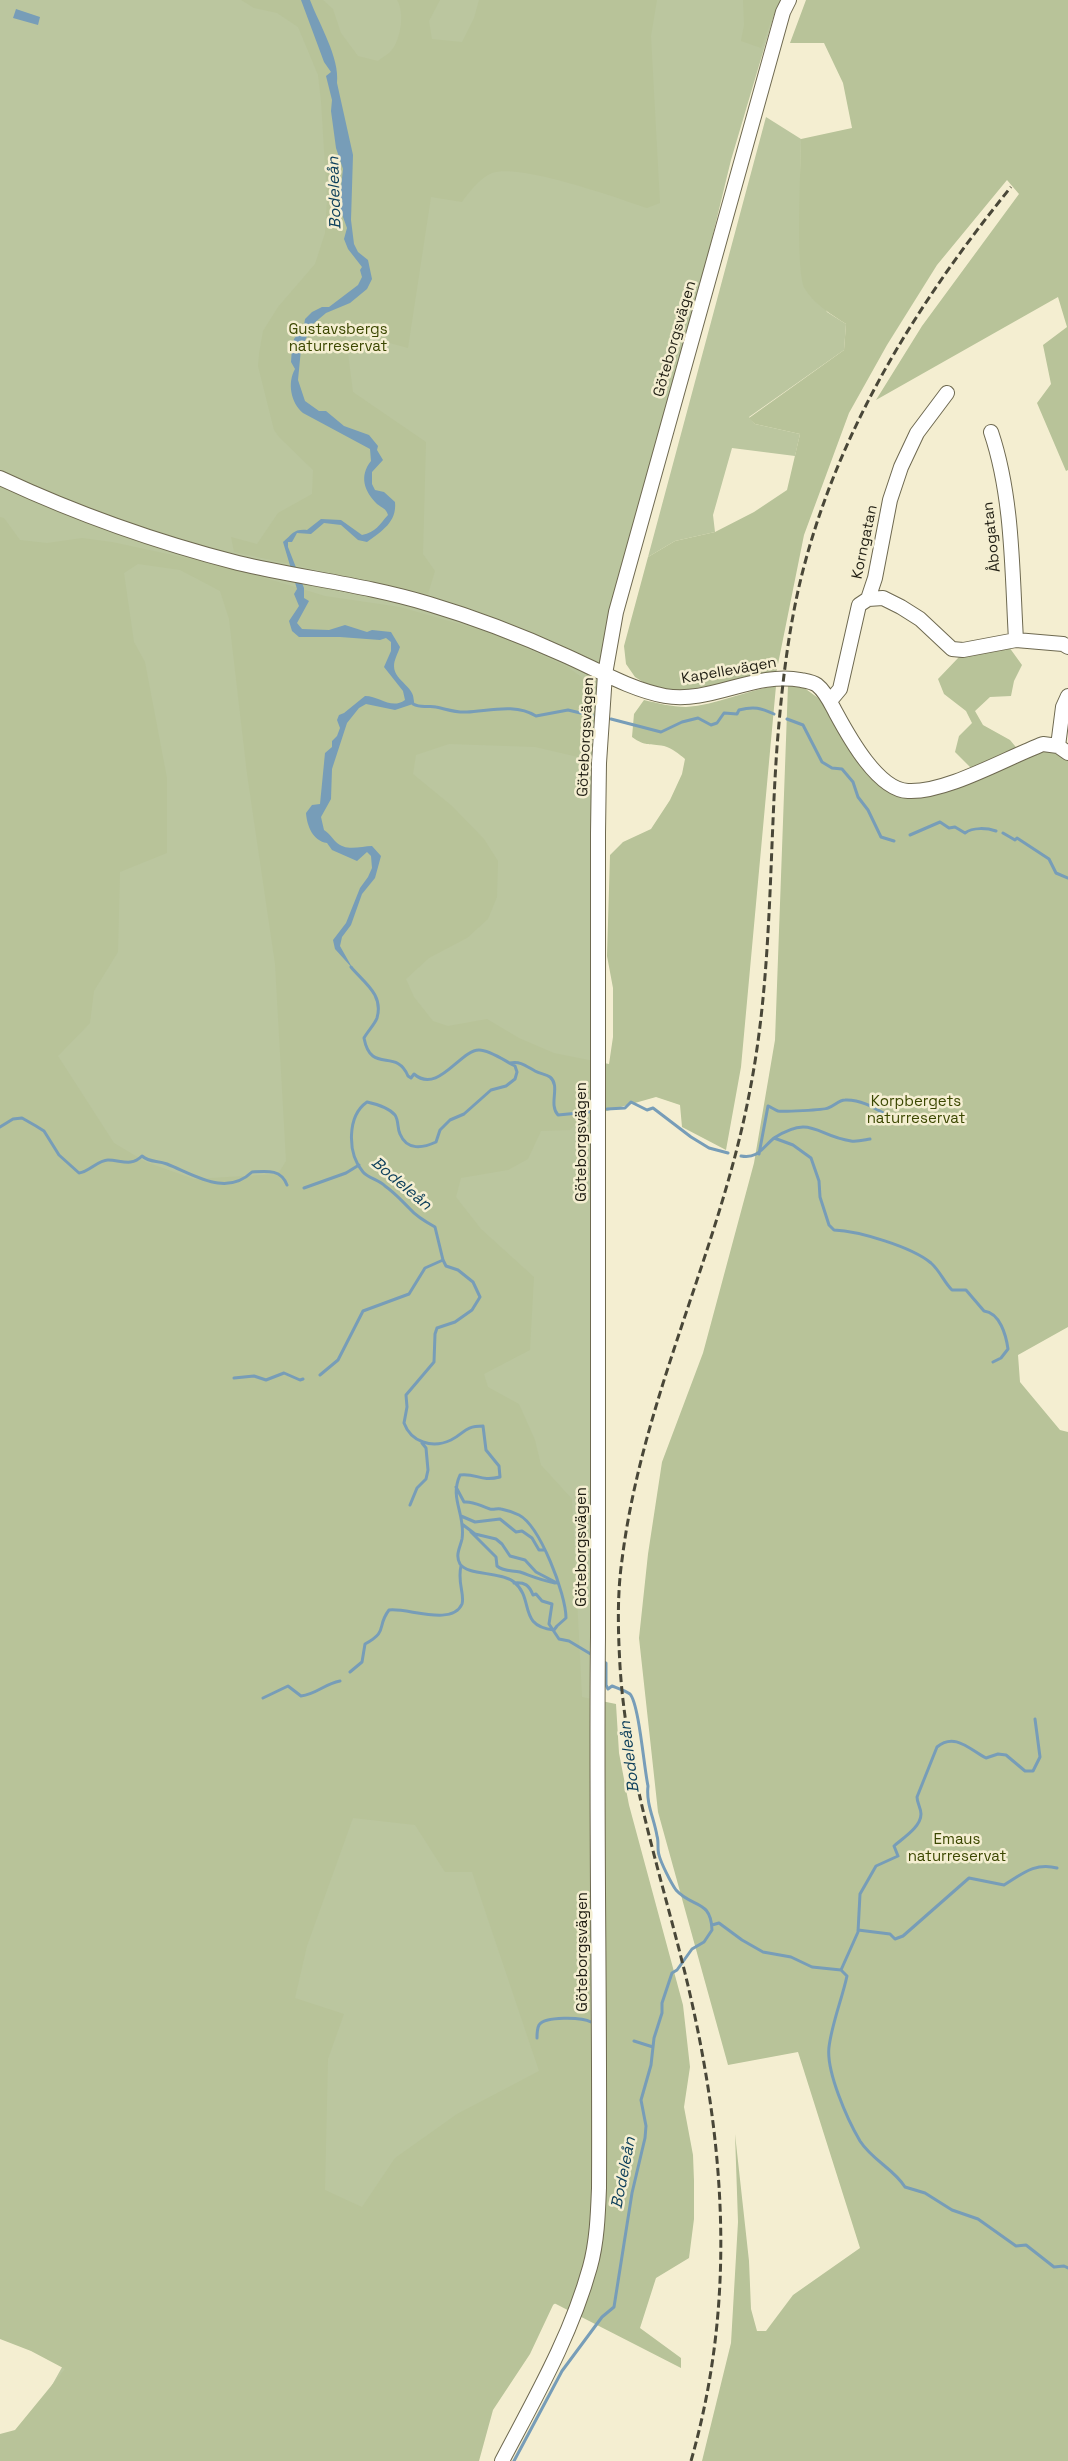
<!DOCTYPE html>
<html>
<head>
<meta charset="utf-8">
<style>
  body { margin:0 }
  canvas { display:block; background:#f4eed1 }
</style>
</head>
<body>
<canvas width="1068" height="2461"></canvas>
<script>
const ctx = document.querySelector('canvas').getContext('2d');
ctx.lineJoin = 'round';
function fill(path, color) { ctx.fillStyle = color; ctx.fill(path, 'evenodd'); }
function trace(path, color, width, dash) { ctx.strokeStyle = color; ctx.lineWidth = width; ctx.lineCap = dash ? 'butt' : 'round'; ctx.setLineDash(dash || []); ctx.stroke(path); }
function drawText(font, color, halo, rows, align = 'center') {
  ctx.font = font + ' "Space Grotesk",sans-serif'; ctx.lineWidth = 5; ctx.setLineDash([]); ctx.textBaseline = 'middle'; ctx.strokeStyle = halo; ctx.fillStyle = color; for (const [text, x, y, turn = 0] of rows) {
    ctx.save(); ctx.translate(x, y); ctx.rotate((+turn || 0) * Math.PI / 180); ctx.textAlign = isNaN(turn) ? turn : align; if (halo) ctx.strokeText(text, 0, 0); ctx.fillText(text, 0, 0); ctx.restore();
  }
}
fill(new Path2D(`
  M 0,0 L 783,0 L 774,15 L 731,160 L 600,700 L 594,2211 L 575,2293 L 279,2451 L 22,2439 L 95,2308 L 0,2254 Z
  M 766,117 L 801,139 L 800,258 L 827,312 L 846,324 L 844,350 L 749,417 L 755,424 L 800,434 L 795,456 L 732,448 L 713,515 L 715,532 L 675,541 L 648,557 Z`), '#bbc69f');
fill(new Path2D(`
  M 241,0 L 323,0 L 333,9 L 341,33 L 358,56 L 378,61 C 382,58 388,54 391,51 C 401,40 405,12 397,0 L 440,0 L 429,21 L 432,39 L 462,42 L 474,18 L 479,0 L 657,0 L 651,36 L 660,203 L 647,208 C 617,198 520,163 492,173 C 480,178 469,192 462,202 L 431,197 L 408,348 L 345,331 L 353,392 L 426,442 L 423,554 L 435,571 L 428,594 L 234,552 L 231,537 L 257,544 L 278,513 L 312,494 L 313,470 L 279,437 L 274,430 L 258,366 L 259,354 L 263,331 L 278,307 L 315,264 L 325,233 L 327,199 L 321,101 L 318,75 L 298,27 L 277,13 L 254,8 Z
  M 743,0 L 779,0 L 761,48 L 741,41 L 744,25 Z
  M 806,0 L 1068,0 L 1068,470 L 1066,471 L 1037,403 L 1051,384 L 1043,345 L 1067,327 L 1058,297 L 876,400 L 922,326 L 1019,194 L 1007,180 L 937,265 L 887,345 L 849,413 L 804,535 L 776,674 L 674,692 L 651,687 L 635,677 L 626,664 L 624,646 L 648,557 L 675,541 L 715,532 L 754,512 L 787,490 L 800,434 L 755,424 L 749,418 L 844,350 L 846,324 C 832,315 814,304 805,289 C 795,273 801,165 801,139 L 852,128 L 843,83 L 824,43 L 790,43 Z
  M 0,517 L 4,518 L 20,540 L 47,543 L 82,538 L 112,542 L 229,567 L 325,596 L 400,607 L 491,633 L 566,666 L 590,683 L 593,697 L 578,757 L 535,747 L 449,744 L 416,755 L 413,774 L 452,806 L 484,839 L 498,861 L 497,897 L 488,919 L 467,938 L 429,958 L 406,979 L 414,997 L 433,1021 L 448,1026 L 487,1019 L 519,1038 L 554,1053 L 609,1064 L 613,1037 L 613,988 L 607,956 L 610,855 L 623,842 L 651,829 L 670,800 L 682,774 L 685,759 C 679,754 672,748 664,746 C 649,743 646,747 632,737 L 634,714 L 644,700 C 657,703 672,707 686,707 C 717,705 746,690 776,686 L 741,1067 L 726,1150 L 682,1127 L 680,1105 L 656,1097 L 582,1118 L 570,1130 L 541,1131 L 528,1159 L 508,1170 L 461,1178 L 456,1197 L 481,1229 L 534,1277 L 530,1350 L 484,1374 L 488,1387 L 519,1404 L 535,1440 L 541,1465 L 572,1499 L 582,1697 L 616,1704 L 619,1753 L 629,1805 L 683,2005 L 690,2067 L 684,2107 L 693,2155 L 694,2181 L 694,2219 L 689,2258 L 656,2278 L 640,2328 L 681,2358 L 681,2368 L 554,2303 L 530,2354 L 493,2410 L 479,2461 L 0,2461 L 0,2434 L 15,2430 L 65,2369 L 31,2351 L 0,2339 ZM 138,564 L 180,570 L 220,591 L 229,619 L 247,774 L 275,964 L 286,1161 L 278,1174 L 194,1179 L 146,1162 L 114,1143 L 58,1056 L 90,1023 L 94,991 L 118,952 L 120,872 L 167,853 L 167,778 L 145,662 L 134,642 L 124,573 ZM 353,1818 L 415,1825 L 445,1872 L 472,1872 L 539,2071 L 457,2114 L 395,2158 L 362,2207 L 325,2190 L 328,2059 L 344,2014 L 295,1998 L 307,1946 Z
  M 1009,647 L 1022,665 L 1014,681 L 1011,696 L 990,697 L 975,711 L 983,725 L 1010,740 L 1025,758 L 1045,747 L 1068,757 L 1068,1327 L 1018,1355 L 1020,1382 L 1060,1430 L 1068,1432 L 1068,2461 L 702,2461 L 731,2343 L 738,2222 L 735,2134 L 749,2261 L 751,2309 L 757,2331 L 766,2331 L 793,2295 L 860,2248 L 798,2052 L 728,2065 L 658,1812 L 639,1638 L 648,1554 L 662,1462 L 703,1353 L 754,1163 L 775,1040 L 788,685 L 803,687 L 825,703 L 872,777 L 886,790 L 901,795 L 975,772 L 955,752 L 959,736 L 972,723 L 966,711 L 944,694 L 938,679 L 959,657 Z`), '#b8c399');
fill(new Path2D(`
  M 301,0 L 310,0 C 319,24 340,58 337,83 L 353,155 L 351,220 L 354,244 L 358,252 L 368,260 L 372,279 L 367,289 L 350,303 L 326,313 L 313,324 L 301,349 L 298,380 L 305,401 L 319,411 L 326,411 L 344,426 L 369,435 L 378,446 L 377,450 L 383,460 L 372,472 L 372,484 L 375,490 L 384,492 L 395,502 C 397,522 382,531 367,542 L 358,540 L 341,525 L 324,523 L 311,534 L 297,533 L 292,542 L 288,542 L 288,547 L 304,588 L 304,598 L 309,601 L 297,623 L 302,629 L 329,630 L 345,625 L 367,632 L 372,630 L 391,632 L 400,647 C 398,653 394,660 394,666 C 394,682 418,687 413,704 L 395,710 L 366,704 L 359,708 L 347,723 L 332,769 L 331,799 L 321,817 L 324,830 C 330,834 332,838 336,842 C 346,852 361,846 372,846 L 381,856 L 375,878 L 362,894 L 351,925 L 342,937 L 340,946 L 353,969 L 335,949 L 333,940 L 346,923 L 360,888 L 368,877 L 372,868 L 371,856 L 367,852 L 357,861 L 332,850 L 327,843 C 313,841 307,826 306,813 L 312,805 L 320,804 L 325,753 L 332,747 L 332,741 L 337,736 L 340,728 L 337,720 L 339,715 L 344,713 L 365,696 C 380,696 391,710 405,700 L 403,691 L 384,667 L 391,651 L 391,642 L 386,638 L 380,640 L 340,637 L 299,637 L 292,631 L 289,621 L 299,606 L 294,594 L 297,589 L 283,542 C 293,534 293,529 307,530 L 321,519 L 341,520 L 362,535 C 376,532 379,525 388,515 C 386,508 382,508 377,504 C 364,491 359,476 371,461 L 370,449 L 303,413 C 291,403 287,383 295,369 L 291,362 L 292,348 L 294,339 L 304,326 L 305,319 L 312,312 L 322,307 L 329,307 L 358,285 L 362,277 L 360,270 L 362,267 L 348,249 L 344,239 L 347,228 L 339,206 L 343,169 L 336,148 L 331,111 L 332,100 L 326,76 L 331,72 L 324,62 Z
  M 16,9 L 40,17 L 38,25 L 13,18 Z`), '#779db8');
trace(new Path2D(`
  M 412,700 L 413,704 C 422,709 428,705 436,707 C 446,709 456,713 467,712 C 489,711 515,703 536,716 L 568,710 L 593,716
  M 611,719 L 661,732 L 682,722 L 698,718 L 711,725 L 717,723 L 724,713 L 737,714 L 739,710 C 754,706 761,708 774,714
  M 787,719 L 803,725 L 822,762 L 832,768 L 842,769 L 853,782 L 858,797 L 868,810 L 881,837 L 894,841
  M 1003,833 L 1015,840 L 1017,838 L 1049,859 L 1056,873 L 1068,878
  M 910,835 L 940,822 L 949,828 L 955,827 L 965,833 C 973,827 987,828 996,831
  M 351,967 C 363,982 384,994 377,1018 C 375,1024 367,1032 364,1038 C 371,1075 396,1047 408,1076 L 411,1078 L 414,1074 C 438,1095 460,1050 479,1050 C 490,1050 505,1061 515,1066 L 517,1072 L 515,1079 L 506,1086 L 491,1090 L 464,1114 L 450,1120 L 440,1130 L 436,1142 C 423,1148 407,1151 400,1134 C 397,1128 399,1121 395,1115 C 389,1108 376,1104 367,1102 C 347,1116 347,1153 363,1172 C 368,1178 379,1180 385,1186 C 395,1193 401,1200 410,1209 C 416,1216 426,1222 435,1227 L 443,1260 L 446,1266 L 458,1270 L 473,1282 L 480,1297 L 472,1310 L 455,1322 L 437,1328 L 435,1334 L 434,1362 L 406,1395 L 407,1407 L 404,1423 C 411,1442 432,1449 451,1440 C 465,1433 464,1426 483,1426 L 486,1450 L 499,1466 L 500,1477 C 480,1482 477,1473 460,1475 C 449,1499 466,1514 462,1539 C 460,1548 455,1555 460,1564 C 468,1576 500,1571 514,1582 C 535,1599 517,1626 554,1630
  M 510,1063 C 521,1061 526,1066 535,1071 C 540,1074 546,1074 550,1077 C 561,1086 548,1104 558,1115 L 589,1112
  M 607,1109 L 625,1108 L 631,1102 L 647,1110 L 653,1108 L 691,1137 L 709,1148 L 728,1153
  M 0,1127 L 13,1119 L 22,1118 L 36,1126 L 44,1131 L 59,1155 L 79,1173 C 89,1172 98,1160 108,1160 C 121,1160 131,1167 142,1156 C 150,1163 157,1160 167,1164 C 195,1175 226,1197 252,1172 C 267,1171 281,1169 287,1185
  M 774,1138 C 812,1114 816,1136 851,1141 C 857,1142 864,1140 870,1139
  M 759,1154 L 768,1106 C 771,1107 775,1110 778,1111 C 782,1112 824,1110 828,1108 C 834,1106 839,1100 845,1100 C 864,1099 880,1112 896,1120
  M 741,1156 C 758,1159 762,1148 774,1138 L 793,1145 L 811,1158 L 819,1181 L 820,1197 L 829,1225 L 834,1230 C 859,1231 912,1247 931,1263 C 940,1271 944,1282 952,1290 L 966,1290 L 984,1311 C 1000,1313 1006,1335 1008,1349 L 1001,1358 L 993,1362
  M 304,1188 L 346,1173 L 359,1165
  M 320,1375 L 338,1360 L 363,1311 L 409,1294 L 425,1268 L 443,1260
  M 234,1378 L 254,1376 L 266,1380 L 284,1373 L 300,1380 L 303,1379
  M 456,1487 L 464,1502 C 474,1501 480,1506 490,1509 C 494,1510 497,1508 501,1509 C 506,1510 515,1513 519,1515 C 540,1526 566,1594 566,1618 L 557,1626 L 554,1630
  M 410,1505 L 417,1488 L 426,1479 L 428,1470 L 426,1448 L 422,1443
  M 461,1516 L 475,1522 L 500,1519 L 516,1532 L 522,1531 L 532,1538 L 539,1550 L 544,1550
  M 462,1524 L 475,1534 L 496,1539 L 502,1544 L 510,1556 L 525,1560 L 536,1572 L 557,1583
  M 471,1532 L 496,1557 L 497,1566 C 504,1572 512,1570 520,1572 C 534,1577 540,1580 555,1583
  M 514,1583 C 525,1582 529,1585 533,1595 L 536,1594 L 542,1601 L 552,1604 L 549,1624 L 559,1639 L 569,1641 L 594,1656
  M 350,1672 L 362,1662 L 365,1644 C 389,1631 376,1627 389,1610 C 406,1607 452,1627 462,1604 C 465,1595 457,1582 461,1566
  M 263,1698 L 288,1686 L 301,1696 C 317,1694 324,1684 340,1681
  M 712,1925 L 719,1923 L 742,1940 L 763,1952 L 791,1957 L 812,1967 L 841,1970 L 847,1976 C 842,1999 832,2023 829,2047 C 826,2071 847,2119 860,2141 C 872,2160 894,2169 905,2187 L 925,2193 L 952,2210 L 978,2219 L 1016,2246 L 1026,2245 L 1054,2267 L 1064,2266 L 1068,2268
  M 858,1930 L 890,1934 L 895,1939 L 903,1936 L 969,1878 L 1004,1885 C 1022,1874 1035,1862 1057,1868
  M 841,1970 L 858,1932 L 860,1894 L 876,1866 L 898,1856 L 894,1846 C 903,1838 921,1827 921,1814 C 921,1808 917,1803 917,1797 L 937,1747 C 955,1732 970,1750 986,1758 L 998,1754 L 1006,1755 L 1025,1771 L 1033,1771 L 1040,1757 L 1035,1719
  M 537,2038 C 537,2034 537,2029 539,2025 C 545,2016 582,2017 591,2022
  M 634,2041 L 653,2047
  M 514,2461 L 562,2371 L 602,2317 L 614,2307 L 632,2193 L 645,2138 L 646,2126 L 641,2100 L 651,2065 L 654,2038 L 662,2013 L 662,2003 L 672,1973 L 677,1970 L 692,1949 L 704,1942 L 712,1930 C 711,1899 692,1908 676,1890 C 671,1883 661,1863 659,1855 C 657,1849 659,1842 657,1836 C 654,1818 646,1804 648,1786 C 644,1768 639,1704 630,1694 C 626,1691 617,1688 612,1686 L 608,1689 L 606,1685 L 606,1663 L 602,1661`), '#779db8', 3);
const minor = new Path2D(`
  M 991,432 C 1013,497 1012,572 1016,640
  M 0,478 C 77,514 156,542 238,563 C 301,578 367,585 429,604 C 476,618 520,635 564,655 C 596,669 629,689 665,696 C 711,704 755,671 801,680 C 806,681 813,682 817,685 C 826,692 831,704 836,713 C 849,737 878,790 908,791 C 946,793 1006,758 1043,744 L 1058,746 L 1068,753
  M 868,599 L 883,598 L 901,607 L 920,619 L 952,649 L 963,650 L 1016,640 L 1063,644 L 1068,647
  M 830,701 L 840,689 L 859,605 L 868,599 L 875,578 L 890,500 L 901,467 L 917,433 L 947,393
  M 1058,746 L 1063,707 L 1068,696
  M 502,2461 C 535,2398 571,2336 590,2267 C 597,2242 598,2214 599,2188 C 600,2004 596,1820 598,1637 L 598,833 L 599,763 L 605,674 L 616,612 L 783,12 L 789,0`);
trace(minor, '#6e6950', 16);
trace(minor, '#fff', 14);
trace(new Path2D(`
  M 691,2461 C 735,2307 726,2157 692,2003 C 667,1891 627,1782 620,1666 C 618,1631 617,1595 622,1560 C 642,1398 720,1250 750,1090 C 772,977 769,861 777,747 C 782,684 789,620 806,559 C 844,420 921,298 1011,187`), '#494738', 3, [8, 4]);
drawText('15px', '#3b4701', '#f4eed1', [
  ["Gustavsbergs",338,330],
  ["naturreservat",338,347],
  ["Korpbergets",916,1102],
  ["naturreservat",916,1119],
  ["Emaus",957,1840],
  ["naturreservat",957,1857]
]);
drawText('15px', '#211f14', '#f4eed1', [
  ["Göteborgsvägen",675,339,-74],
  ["Åbogatan",992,537,-96],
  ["Korngatan",865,542,-78],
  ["Kapellevägen",729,671,-10],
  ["Göteborgsvägen",586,737,-87],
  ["Göteborgsvägen",582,1142,-90],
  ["Göteborgsvägen",582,1547,-90],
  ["Göteborgsvägen",583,1952,-90]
]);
drawText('italic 16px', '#0c3e5a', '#f4eed1', [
  ["Bodeleån",335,193,-92],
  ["Bodeleån",401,1184,40],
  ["Bodeleån",630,1757,-97],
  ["Bodeleån",624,2173,-79]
]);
</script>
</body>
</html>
